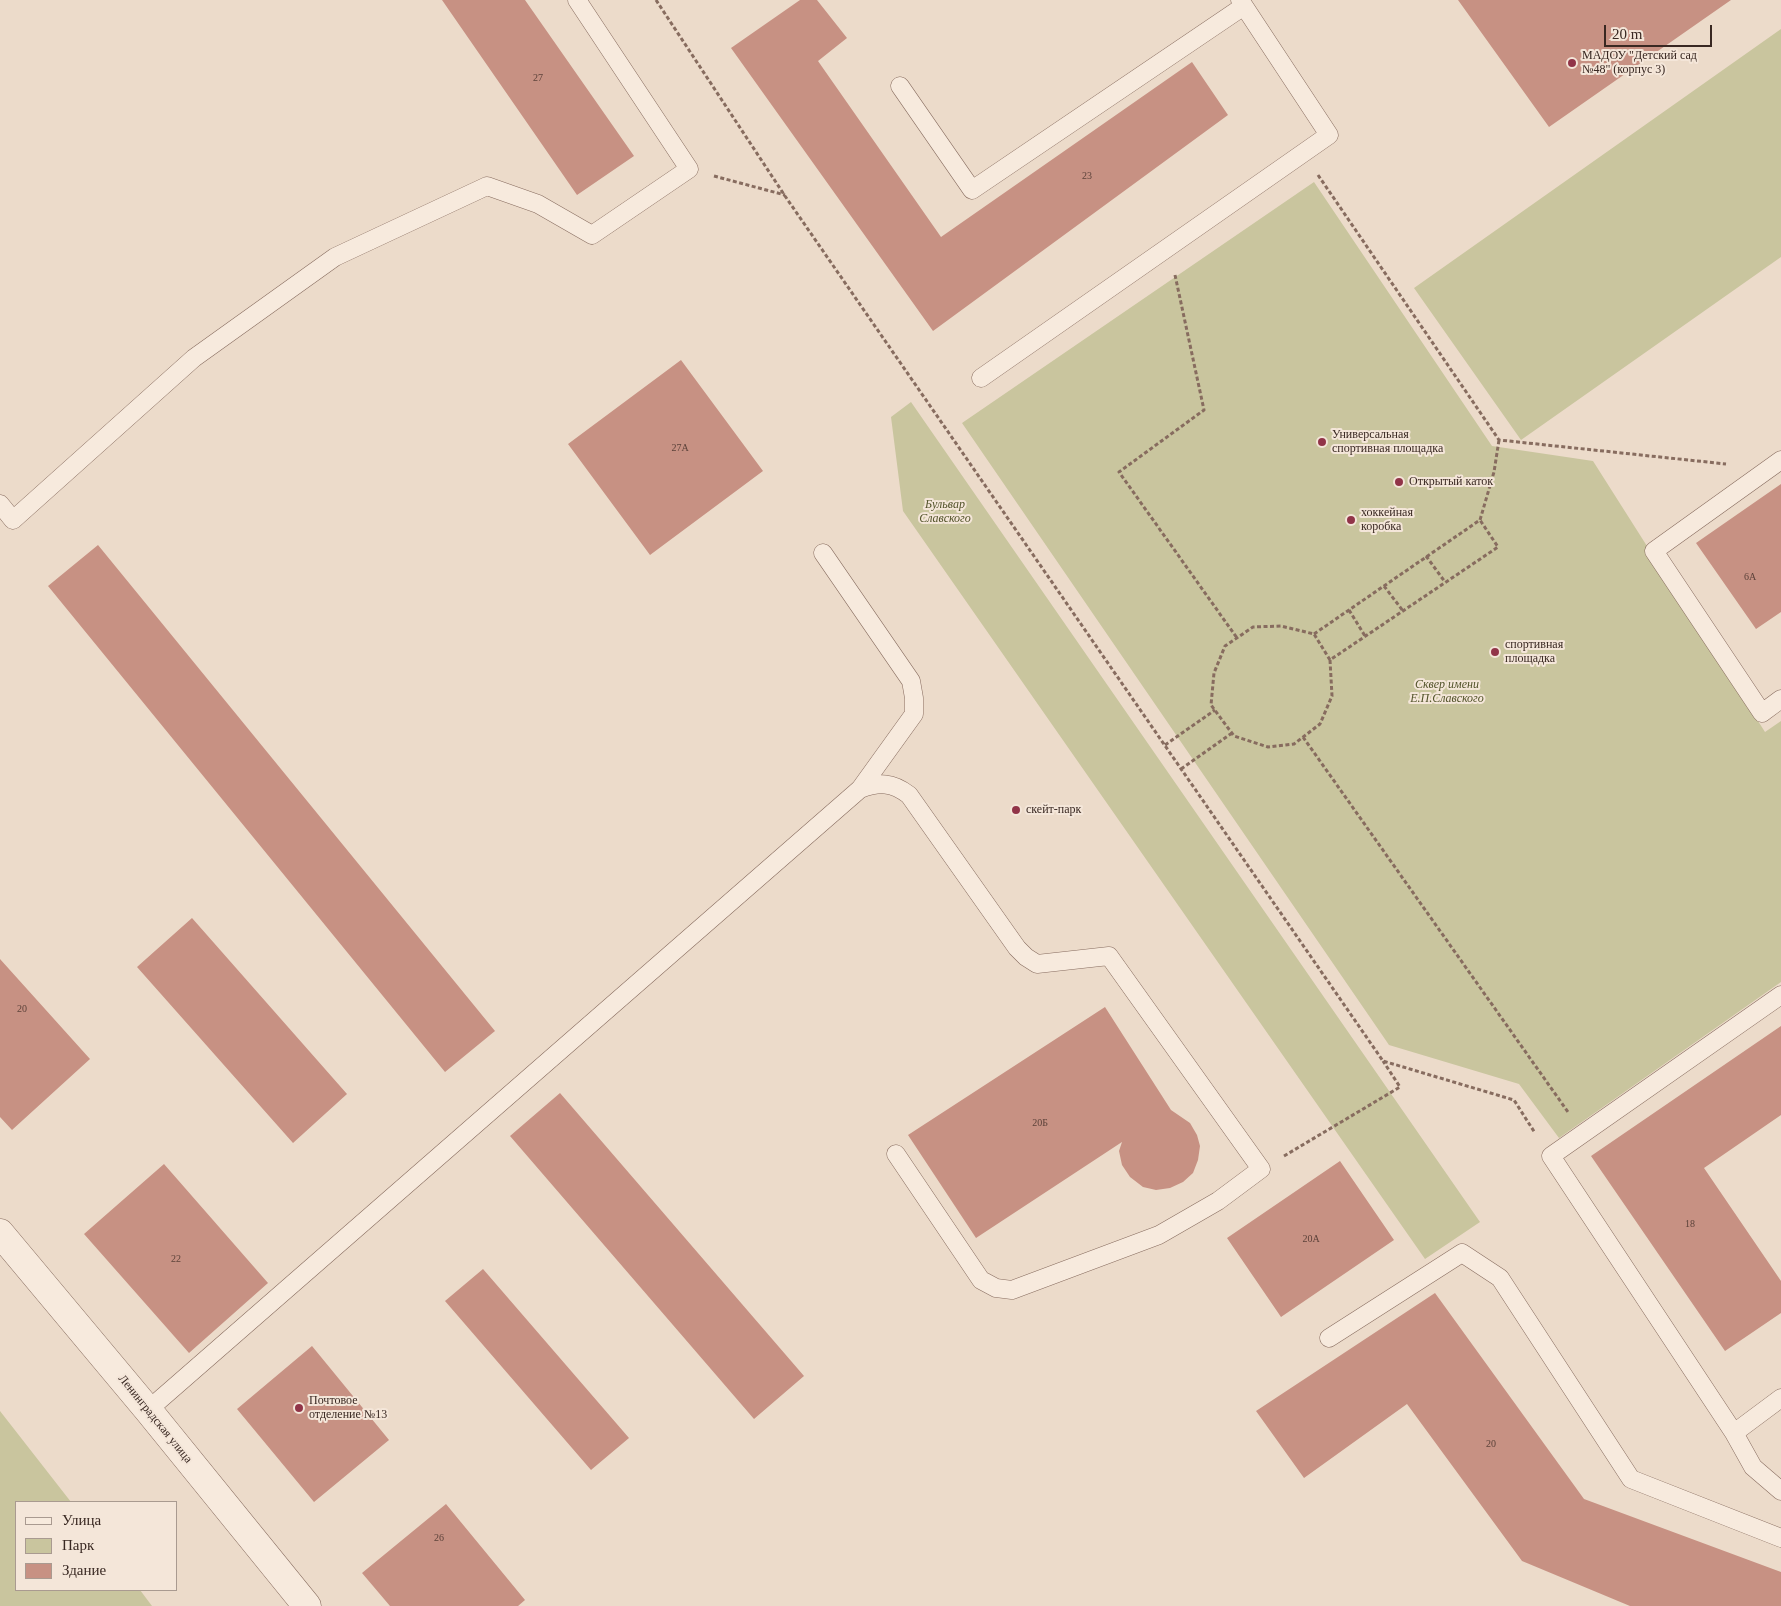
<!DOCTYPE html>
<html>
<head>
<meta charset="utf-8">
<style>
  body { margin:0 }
  #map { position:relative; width:1781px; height:1606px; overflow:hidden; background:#ecdbca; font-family:Georgia,serif }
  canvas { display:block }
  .legend { position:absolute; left:15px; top:1501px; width:162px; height:90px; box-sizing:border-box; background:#f4e6d9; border:1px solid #a99a90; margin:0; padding:6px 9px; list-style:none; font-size:15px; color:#392822 }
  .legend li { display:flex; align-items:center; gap:10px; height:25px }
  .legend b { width:25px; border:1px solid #a99a90 }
  .scale { position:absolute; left:1604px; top:25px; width:108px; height:22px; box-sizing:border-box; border:2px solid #392822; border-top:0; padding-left:6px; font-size:15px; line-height:18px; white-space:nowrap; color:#392822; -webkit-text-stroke:4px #f4e6d9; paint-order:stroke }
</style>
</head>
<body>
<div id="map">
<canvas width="1781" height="1606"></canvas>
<ul class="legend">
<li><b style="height:6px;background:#f7eadd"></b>Улица</li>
<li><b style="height:14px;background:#c9c59e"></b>Парк</li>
<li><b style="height:14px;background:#c79183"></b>Здание</li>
</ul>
<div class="scale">20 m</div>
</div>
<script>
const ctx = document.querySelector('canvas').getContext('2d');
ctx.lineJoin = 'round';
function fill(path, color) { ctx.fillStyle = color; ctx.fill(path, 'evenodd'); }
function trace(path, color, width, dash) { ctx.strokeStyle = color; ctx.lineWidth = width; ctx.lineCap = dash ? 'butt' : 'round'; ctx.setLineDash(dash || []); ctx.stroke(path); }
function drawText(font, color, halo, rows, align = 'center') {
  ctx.font = font + ' Georgia,serif'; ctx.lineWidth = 4; ctx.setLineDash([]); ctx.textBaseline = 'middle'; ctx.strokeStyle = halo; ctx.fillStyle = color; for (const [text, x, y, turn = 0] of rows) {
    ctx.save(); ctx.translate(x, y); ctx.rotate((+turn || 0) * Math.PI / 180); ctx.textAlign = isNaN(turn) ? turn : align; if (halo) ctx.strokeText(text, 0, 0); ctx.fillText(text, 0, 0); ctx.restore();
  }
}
fill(new Path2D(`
  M 1781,29 L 1781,257 L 1521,440 L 1414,288 Z
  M 1314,182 L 1492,446 L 1593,461 L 1765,732 L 1781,721 L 1781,982 L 1559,1138 L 1519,1084 L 1389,1045 L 962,423 Z
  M 911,402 L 1480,1222 L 1425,1259 L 903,511 L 891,417 Z
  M 0,1411 L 71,1502 L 16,1502 L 16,1590 L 140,1590 L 152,1606 L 0,1606 Z`), '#c9c59e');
fill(new Path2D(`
  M 442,0 L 525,0 L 634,156 L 577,195 Z
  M 800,0 L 817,0 L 847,38 L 818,61 L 941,237 L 1192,62 L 1228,115 L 933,331 L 731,48 Z
  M 1458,0 L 1731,0 L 1549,127 Z
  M 681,360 L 763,471 L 650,555 L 568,444 Z
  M 1781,484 L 1781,612 L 1756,629 L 1696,543 Z
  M 98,545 L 495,1031 L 445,1072 L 48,586 Z
  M 192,918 L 347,1094 L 293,1143 L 137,967 Z
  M 0,959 L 90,1059 L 12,1130 L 0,1117 Z
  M 1105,1007 L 1171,1110 L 1190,1123 L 1197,1135 L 1200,1146 L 1198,1160 L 1193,1173 L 1183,1182 L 1170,1188 L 1156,1190 L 1143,1187 L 1130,1177 L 1122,1165 L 1119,1151 L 1122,1142 L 976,1238 L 908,1135 Z
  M 1781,1026 L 1781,1115 L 1704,1168 L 1781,1281 L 1781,1313 L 1725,1351 L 1591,1156 Z
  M 560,1093 L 804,1376 L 754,1419 L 510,1136 Z
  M 1340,1161 L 1394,1240 L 1281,1317 L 1227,1238 Z
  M 164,1164 L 268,1283 L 189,1353 L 84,1234 Z
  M 483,1269 L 629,1438 L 591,1470 L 445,1301 Z
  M 1435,1293 L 1584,1499 L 1781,1572 L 1781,1606 L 1630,1606 L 1522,1561 L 1407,1404 L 1304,1478 L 1256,1411 Z
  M 312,1346 L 389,1440 L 314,1502 L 237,1409 Z
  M 446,1504 L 525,1600 L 518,1606 L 390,1606 L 362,1573 Z`), '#c79183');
const service = new Path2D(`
  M 900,86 L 972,190 L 1244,6
  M 981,378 L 1329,135 L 1240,0
  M 1781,460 L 1654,551 L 1762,713 L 1781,699
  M 0,504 L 13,520 L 194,358 L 335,257 L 487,186 L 538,204 L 592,235 L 689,169 L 577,0
  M 823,553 L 911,681 L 914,698 L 914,714 L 860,789
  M 1781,995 L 1551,1156 L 1734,1433 L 1753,1467 L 1781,1491
  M 1329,1338 L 1462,1253 L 1500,1278 L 1631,1479 L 1781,1538
  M 148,1410 L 860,789 C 879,782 892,782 909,795 L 1017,948 L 1026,957 L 1037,964 L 1109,956 L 1261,1169 L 1218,1201 L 1159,1235 L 1012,1290 L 996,1288 L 981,1280 L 896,1154
  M 1734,1433 L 1781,1398`);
const tertiary = new Path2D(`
  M 0,1233 L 148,1410 L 307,1606`);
trace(service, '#876c5f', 19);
trace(tertiary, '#876c5f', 29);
trace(new Path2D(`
  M 656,0 L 785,196 L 1383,1061 L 1514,1100 L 1535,1133
  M 1318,175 L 1499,440 L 1726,464
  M 714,176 L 785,195
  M 1175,275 L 1204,410 L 1119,472 L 1237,638
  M 1426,556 L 1445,582
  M 1384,586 L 1403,611
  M 1349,610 L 1365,636
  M 1314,634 L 1480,520 L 1494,472 L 1499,440
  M 1330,660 L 1332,696 L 1320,724 L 1294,744 L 1268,747 L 1234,736 L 1211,705 L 1214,673 L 1225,646 L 1253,627 L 1281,626 L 1314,634 L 1330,660 L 1498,547 L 1480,520
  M 1303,737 L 1568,1112
  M 1165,745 L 1215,710
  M 1181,769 L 1232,733
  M 1284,1156 L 1400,1087 L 1383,1061`), '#876c5f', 3, [4, 2.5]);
trace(service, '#f7eadd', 18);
trace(tertiary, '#f7eadd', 28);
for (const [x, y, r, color] of [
  [1572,63,5,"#913448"],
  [1322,442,5,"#913448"],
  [1399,482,5,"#913448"],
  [1351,520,5,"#913448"],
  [1495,652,5,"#913448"],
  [1016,810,5,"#913448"],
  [299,1408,5,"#913448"]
]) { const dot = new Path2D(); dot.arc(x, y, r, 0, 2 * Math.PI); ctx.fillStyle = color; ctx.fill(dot); trace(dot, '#f4e6d9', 2); }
drawText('10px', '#5c423a', null, [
  ["27",538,78],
  ["23",1087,176],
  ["27А",680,448],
  ["6А",1750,577],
  ["20",22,1009],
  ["20Б",1040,1123],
  ["18",1690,1224],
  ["20А",1311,1239],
  ["22",176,1259],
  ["20",1491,1444],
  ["26",439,1538]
]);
drawText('12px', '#392822', '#f4e6d9', [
  ["МАДОУ \"Детский сад",1582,56],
  ["№48\" (корпус 3)",1582,70],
  ["Универсальная",1332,435],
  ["спортивная площадка",1332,449],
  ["Открытый каток",1409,482],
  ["хоккейная",1361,513],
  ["коробка",1361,527],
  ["спортивная",1505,645],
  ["площадка",1505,659],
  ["скейт-парк",1026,810],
  ["Почтовое",309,1401],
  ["отделение №13",309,1415]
], 'left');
drawText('italic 12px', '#52532a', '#f4e6d9', [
  ["Бульвар",945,505],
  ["Славского",945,519],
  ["Сквер имени",1447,685],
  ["Е.П.Славского",1447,699]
]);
drawText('12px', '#392822', '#f4e6d9', [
  ["Ленинградская улица",155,1419,51]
]);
</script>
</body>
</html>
